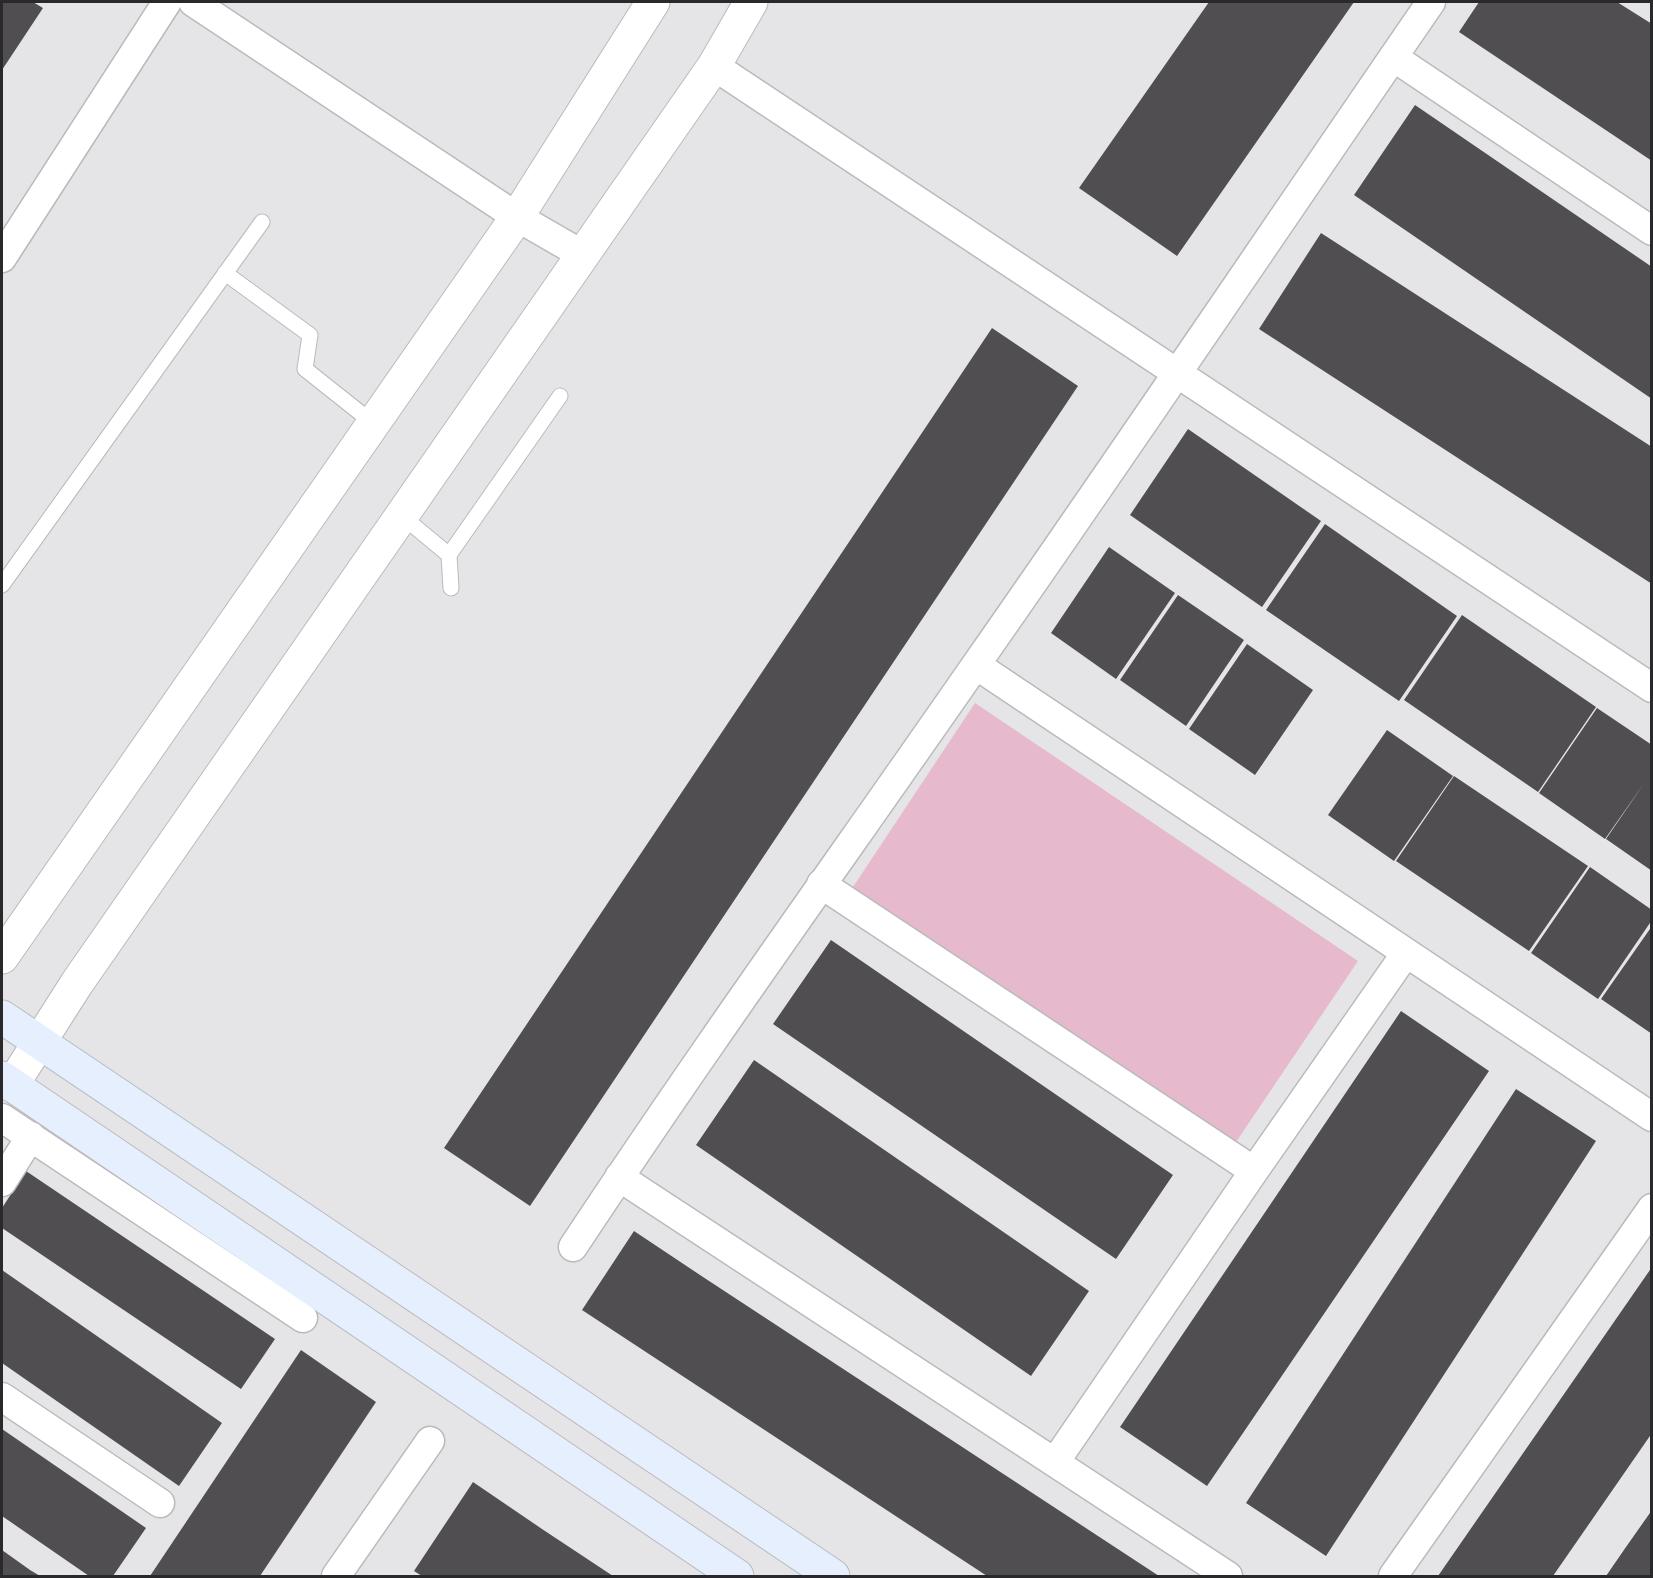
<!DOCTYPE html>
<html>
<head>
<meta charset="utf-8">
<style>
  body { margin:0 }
  #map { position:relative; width:1653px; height:1578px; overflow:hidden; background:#e5e5e8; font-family:"Public Sans",sans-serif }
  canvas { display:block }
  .frame { position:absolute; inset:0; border:3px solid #29292b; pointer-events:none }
</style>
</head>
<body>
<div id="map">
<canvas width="1653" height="1578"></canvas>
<div class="frame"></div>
</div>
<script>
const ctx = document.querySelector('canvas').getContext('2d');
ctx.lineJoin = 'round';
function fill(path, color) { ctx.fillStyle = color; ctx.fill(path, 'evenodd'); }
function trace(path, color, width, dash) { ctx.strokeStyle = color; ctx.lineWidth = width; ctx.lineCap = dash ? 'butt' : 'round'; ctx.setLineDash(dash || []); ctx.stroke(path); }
fill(new Path2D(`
  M 975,703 L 1358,961 L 1234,1145 L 853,887 Z`), '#e6b9cd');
fill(new Path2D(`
  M 2,2 L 33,2 L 43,8 L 2,70 Z
  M 1209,2 L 1354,2 L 1177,256 L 1079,188 Z
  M 1479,2 L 1617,2 L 1652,24 L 1652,161 L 1459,32 Z
  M 1415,105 L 1652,267 L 1652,399 L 1354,195 Z
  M 1321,233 L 1652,447 L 1652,584 L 1259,329 Z
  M 992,328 L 1078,386 L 530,1206 L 444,1148 Z
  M 1188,429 L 1321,521 L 1262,607 L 1130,515 Z
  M 1325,524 L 1457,616 L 1399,701 L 1266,610 Z
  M 1109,547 L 1175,593 L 1116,679 L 1051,633 Z
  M 1178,595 L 1244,640 L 1186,726 L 1120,680 Z
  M 1462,615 L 1596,707 L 1538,792 L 1404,700 Z
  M 1247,644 L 1313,690 L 1255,775 L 1189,729 Z
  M 1597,708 L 1652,745 L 1652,871 L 1606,839 L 1645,782 L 1605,839 L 1539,793 Z
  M 1387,730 L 1453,776 L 1394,861 L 1328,815 Z
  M 1454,776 L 1588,866 L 1529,951 L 1396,861 Z
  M 1590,867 L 1652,910 L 1652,920 L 1598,999 L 1531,953 Z
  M 1652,926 L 1652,1034 L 1601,999 Z
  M 831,940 L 1173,1175 L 1116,1259 L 773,1024 Z
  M 1401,1011 L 1489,1071 L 1207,1486 L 1120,1427 Z
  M 754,1060 L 1089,1291 L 1031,1376 L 696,1145 Z
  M 1516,1089 L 1596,1141 L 1326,1556 L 1246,1503 Z
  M 26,1171 L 275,1339 L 241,1389 L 2,1228 L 2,1208 Z
  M 634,1231 L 703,1277 L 1159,1576 L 987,1576 L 789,1446 L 582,1310 Z
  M 1652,1267 L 1652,1433 L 1553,1576 L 1438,1576 Z
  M 2,1270 L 222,1423 L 179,1486 L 2,1363 Z
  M 301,1350 L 376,1402 L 260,1576 L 150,1576 Z
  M 2,1429 L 146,1528 L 113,1576 L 89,1576 L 2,1516 Z
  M 473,1482 L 542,1529 L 613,1576 L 422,1576 L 414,1571 Z
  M 1652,1510 L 1652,1576 L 1606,1576 L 1626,1547 Z
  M 2,1550 L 30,1570 L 40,1576 L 2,1576 Z`), '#504e51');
const service = new Path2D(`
  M 225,273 L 310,335 L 305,369 L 373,423
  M 402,516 L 449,555
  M 2,585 L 262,222
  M 451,588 L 449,555 L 560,396`);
const minor = new Path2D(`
  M 193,2 L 517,217 L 583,255
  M 1393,57 L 1652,231
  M 714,66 L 1652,688
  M 2,258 L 167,2
  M 976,665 L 1652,1117
  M 821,884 L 1254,1171
  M 2,1118 L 303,1318
  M 619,1177 L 1228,1576
  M 2,1182 L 31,1136
  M 573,1247 C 703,1050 841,859 975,666 C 1129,446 1279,223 1431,2
  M 2,1397 L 160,1503
  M 1055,1462 L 1254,1171 L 1406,953
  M 336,1576 L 430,1441
  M 1393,1576 L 1652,1208`);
const tertiary = new Path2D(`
  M 2,957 L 517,217 L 653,2
  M 12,1085 L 77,983 L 714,66 L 751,2`);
const secondary = new Path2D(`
  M 2,1017 L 833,1576
  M 2,1078 L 737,1576`);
trace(service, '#bababd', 17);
trace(minor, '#bababd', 31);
trace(tertiary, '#bababd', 35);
trace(secondary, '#bababd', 35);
trace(service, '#fff', 15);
trace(minor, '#fff', 28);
trace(tertiary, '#fff', 33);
trace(secondary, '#e6effe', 33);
</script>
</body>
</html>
